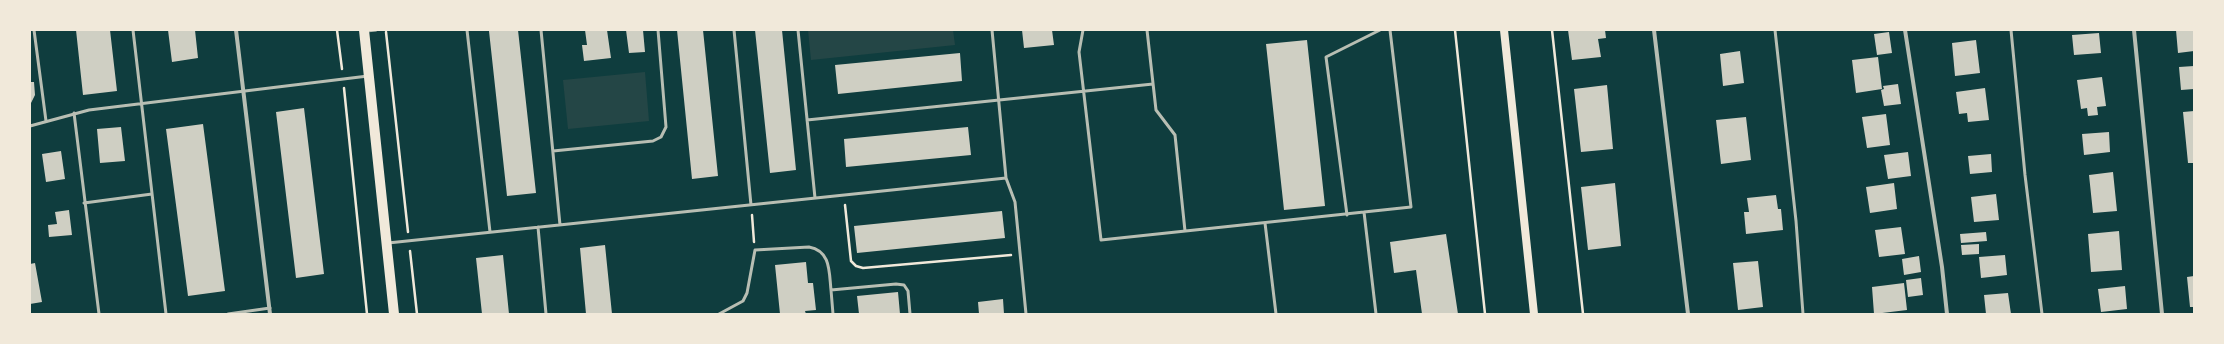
<!DOCTYPE html>
<html>
<head>
<meta charset="utf-8">
<style>
  body { margin:0 }
  #map { position:relative; width:2224px; height:344px; overflow:hidden; background:#0f3d3e; font-family:"Noto Serif",serif }
  canvas { display:block }
  .frame { position:absolute; inset:0; border:31px solid #f1e9da; pointer-events:none }
</style>
</head>
<body>
<div id="map">
<canvas width="2224" height="344"></canvas>
<div class="frame"></div>
</div>
<script>
const ctx = document.querySelector('canvas').getContext('2d');
ctx.lineJoin = 'round';
function fill(path, color) { ctx.fillStyle = color; ctx.fill(path, 'evenodd'); }
function trace(path, color, width, dash) { ctx.strokeStyle = color; ctx.lineWidth = width; ctx.lineCap = dash ? 'butt' : 'round'; ctx.setLineDash(dash || []); ctx.stroke(path); }
fill(new Path2D(`
  M 808,30 L 953,30 L 955,45 L 811,60 Z
  M 645,72 L 649,121 L 568,129 L 563,80 Z`), '#244646');
fill(new Path2D(`
  M 76,30 L 110,30 L 117,91 L 83,95 Z
  M 168,30 L 195,30 L 198,58 L 172,62 Z
  M 518,30 L 536,193 L 507,196 L 489,31 Z
  M 585,30 L 607,30 L 611,58 L 584,61 L 582,45 L 587,45 Z
  M 626,30 L 643,30 L 645,52 L 629,53 Z
  M 677,30 L 703,30 L 718,176 L 692,179 Z
  M 755,30 L 782,30 L 796,170 L 770,173 Z
  M 1022,30 L 1052,30 L 1054,45 L 1024,48 Z
  M 1568,30 L 1605,30 L 1606,38 L 1598,39 L 1601,57 L 1572,60 Z
  M 2176,30 L 2194,30 L 2194,51 L 2178,53 Z
  M 1889,32 L 1892,53 L 1877,55 L 1874,34 Z
  M 2099,33 L 2101,53 L 2074,55 L 2072,35 Z
  M 1307,40 L 1325,206 L 1284,210 L 1266,44 Z
  M 1976,40 L 1980,73 L 1955,76 L 1952,43 Z
  M 1740,51 L 1744,83 L 1723,86 L 1720,54 Z
  M 960,53 L 962,81 L 838,94 L 835,65 Z
  M 1878,57 L 1882,89 L 1856,93 L 1852,60 Z
  M 2194,66 L 2194,89 L 2181,90 L 2179,67 Z
  M 2102,77 L 2106,106 L 2097,107 L 2098,115 L 2088,116 L 2087,108 L 2081,109 L 2077,80 Z
  M 30,82 L 34,82 L 35,95 L 30,105 Z
  M 1898,84 L 1901,104 L 1884,106 L 1881,90 L 1884,89 L 1883,86 Z
  M 1607,85 L 1613,149 L 1581,152 L 1574,89 Z
  M 1985,88 L 1989,120 L 1968,122 L 1967,113 L 1959,114 L 1956,92 Z
  M 304,108 L 324,274 L 296,278 L 276,112 Z
  M 2194,111 L 2194,163 L 2188,163 L 2183,112 Z
  M 1886,114 L 1890,145 L 1867,148 L 1862,117 Z
  M 1746,117 L 1751,160 L 1721,164 L 1716,120 Z
  M 203,124 L 225,291 L 188,296 L 166,129 Z
  M 121,127 L 125,161 L 100,163 L 97,129 Z
  M 968,127 L 971,155 L 846,167 L 844,139 Z
  M 2109,132 L 2110,152 L 2084,155 L 2082,134 Z
  M 61,151 L 65,179 L 46,182 L 42,154 Z
  M 1908,152 L 1911,176 L 1888,179 L 1884,155 Z
  M 1991,154 L 1992,172 L 1970,174 L 1968,156 Z
  M 2113,172 L 2117,211 L 2093,213 L 2089,175 Z
  M 1615,183 L 1621,246 L 1588,250 L 1581,187 Z
  M 1894,183 L 1897,209 L 1870,213 L 1866,187 Z
  M 1996,194 L 1999,220 L 1974,222 L 1971,197 Z
  M 1776,195 L 1778,209 L 1781,209 L 1783,230 L 1746,234 L 1744,212 L 1749,212 L 1747,198 Z
  M 69,210 L 72,235 L 49,237 L 48,225 L 57,224 L 55,212 Z
  M 1002,211 L 1005,238 L 857,253 L 854,226 Z
  M 1901,227 L 1905,254 L 1879,257 L 1875,230 Z
  M 2119,231 L 2122,270 L 2091,272 L 2088,234 Z
  M 1986,232 L 1987,241 L 1961,243 L 1960,234 Z
  M 1446,234 L 1458,314 L 1422,314 L 1416,270 L 1394,273 L 1390,242 Z
  M 1979,244 L 1979,254 L 1962,255 L 1961,245 Z
  M 605,245 L 612,314 L 586,314 L 580,248 Z
  M 503,255 L 509,314 L 482,314 L 476,258 Z
  M 2005,255 L 2007,275 L 1981,278 L 1979,257 Z
  M 1919,256 L 1921,272 L 1904,275 L 1902,259 Z
  M 1758,261 L 1763,307 L 1738,310 L 1733,263 Z
  M 806,262 L 808,283 L 813,283 L 816,310 L 805,311 L 806,314 L 780,314 L 775,265 Z
  M 35,263 L 42,302 L 30,304 L 30,264 Z
  M 2194,276 L 2194,307 L 2190,307 L 2187,277 Z
  M 1921,278 L 1923,295 L 1908,297 L 1906,280 Z
  M 1904,283 L 1907,310 L 1874,314 L 1872,287 Z
  M 2125,286 L 2127,309 L 2101,312 L 2098,289 Z
  M 898,292 L 900,314 L 859,314 L 857,296 Z
  M 2008,293 L 2011,314 L 1986,314 L 1984,295 Z
  M 1003,299 L 1004,314 L 979,314 L 978,302 Z`), '#cfcfc3');
trace(new Path2D(`
  M 337,30 L 342,69
  M 1455,30 L 1485,314
  M 1552,30 L 1583,314
  M 386,32 L 408,232
  M 344,88 L 367,314
  M 845,205 L 851,261 L 856,266 L 863,268 L 1011,255
  M 752,215 L 754,242
  M 410,251 L 417,314`), '#f1e9da', 2.5);
trace(new Path2D(`
  M 34,30 L 46,121
  M 133,30 L 166,314
  M 467,30 L 490,232
  M 541,30 L 560,225
  M 734,30 L 751,205
  M 798,30 L 815,198
  M 992,30 L 1006,178 L 1015,202 L 1026,314
  M 1083,30 L 1079,52 L 1101,240 L 1411,207 L 1390,30
  M 1147,30 L 1156,110 L 1175,135 L 1185,231
  M 1775,30 L 1796,221 L 1803,314
  M 2011,30 L 2025,175 L 2042,314
  M 366,31 L 376,30
  M 74,113 L 99,314
  M 807,120 L 1153,84
  M 30,126 L 89,110 L 368,76
  M 553,151 L 653,141 L 661,137 L 666,127 L 658,30
  M 84,203 L 152,194
  M 1364,212 L 1376,314
  M 1347,215 L 1326,57 L 1380,30
  M 1265,223 L 1276,314
  M 538,227 L 546,314
  M 388,243 L 1006,178
  M 228,314 L 270,308
  M 719,314 L 743,301 L 747,293 L 755,250 L 809,247 C 831,251 829,272 831,290
  M 833,314 L 831,290 L 896,284 L 904,285 L 908,291 L 910,314`), '#b8beb3', 3);
trace(new Path2D(`
  M 236,30 L 270,314
  M 1654,30 L 1688,314
  M 1905,30 L 1942,267 L 1947,314
  M 2134,30 L 2162,314`), '#b8beb3', 4);
trace(new Path2D(`
  M 1504,30 L 1534,314`), '#f1e9da', 8);
trace(new Path2D(`
  M 364,30 L 394,314`), '#f1e9da', 10);
</script>
</body>
</html>
